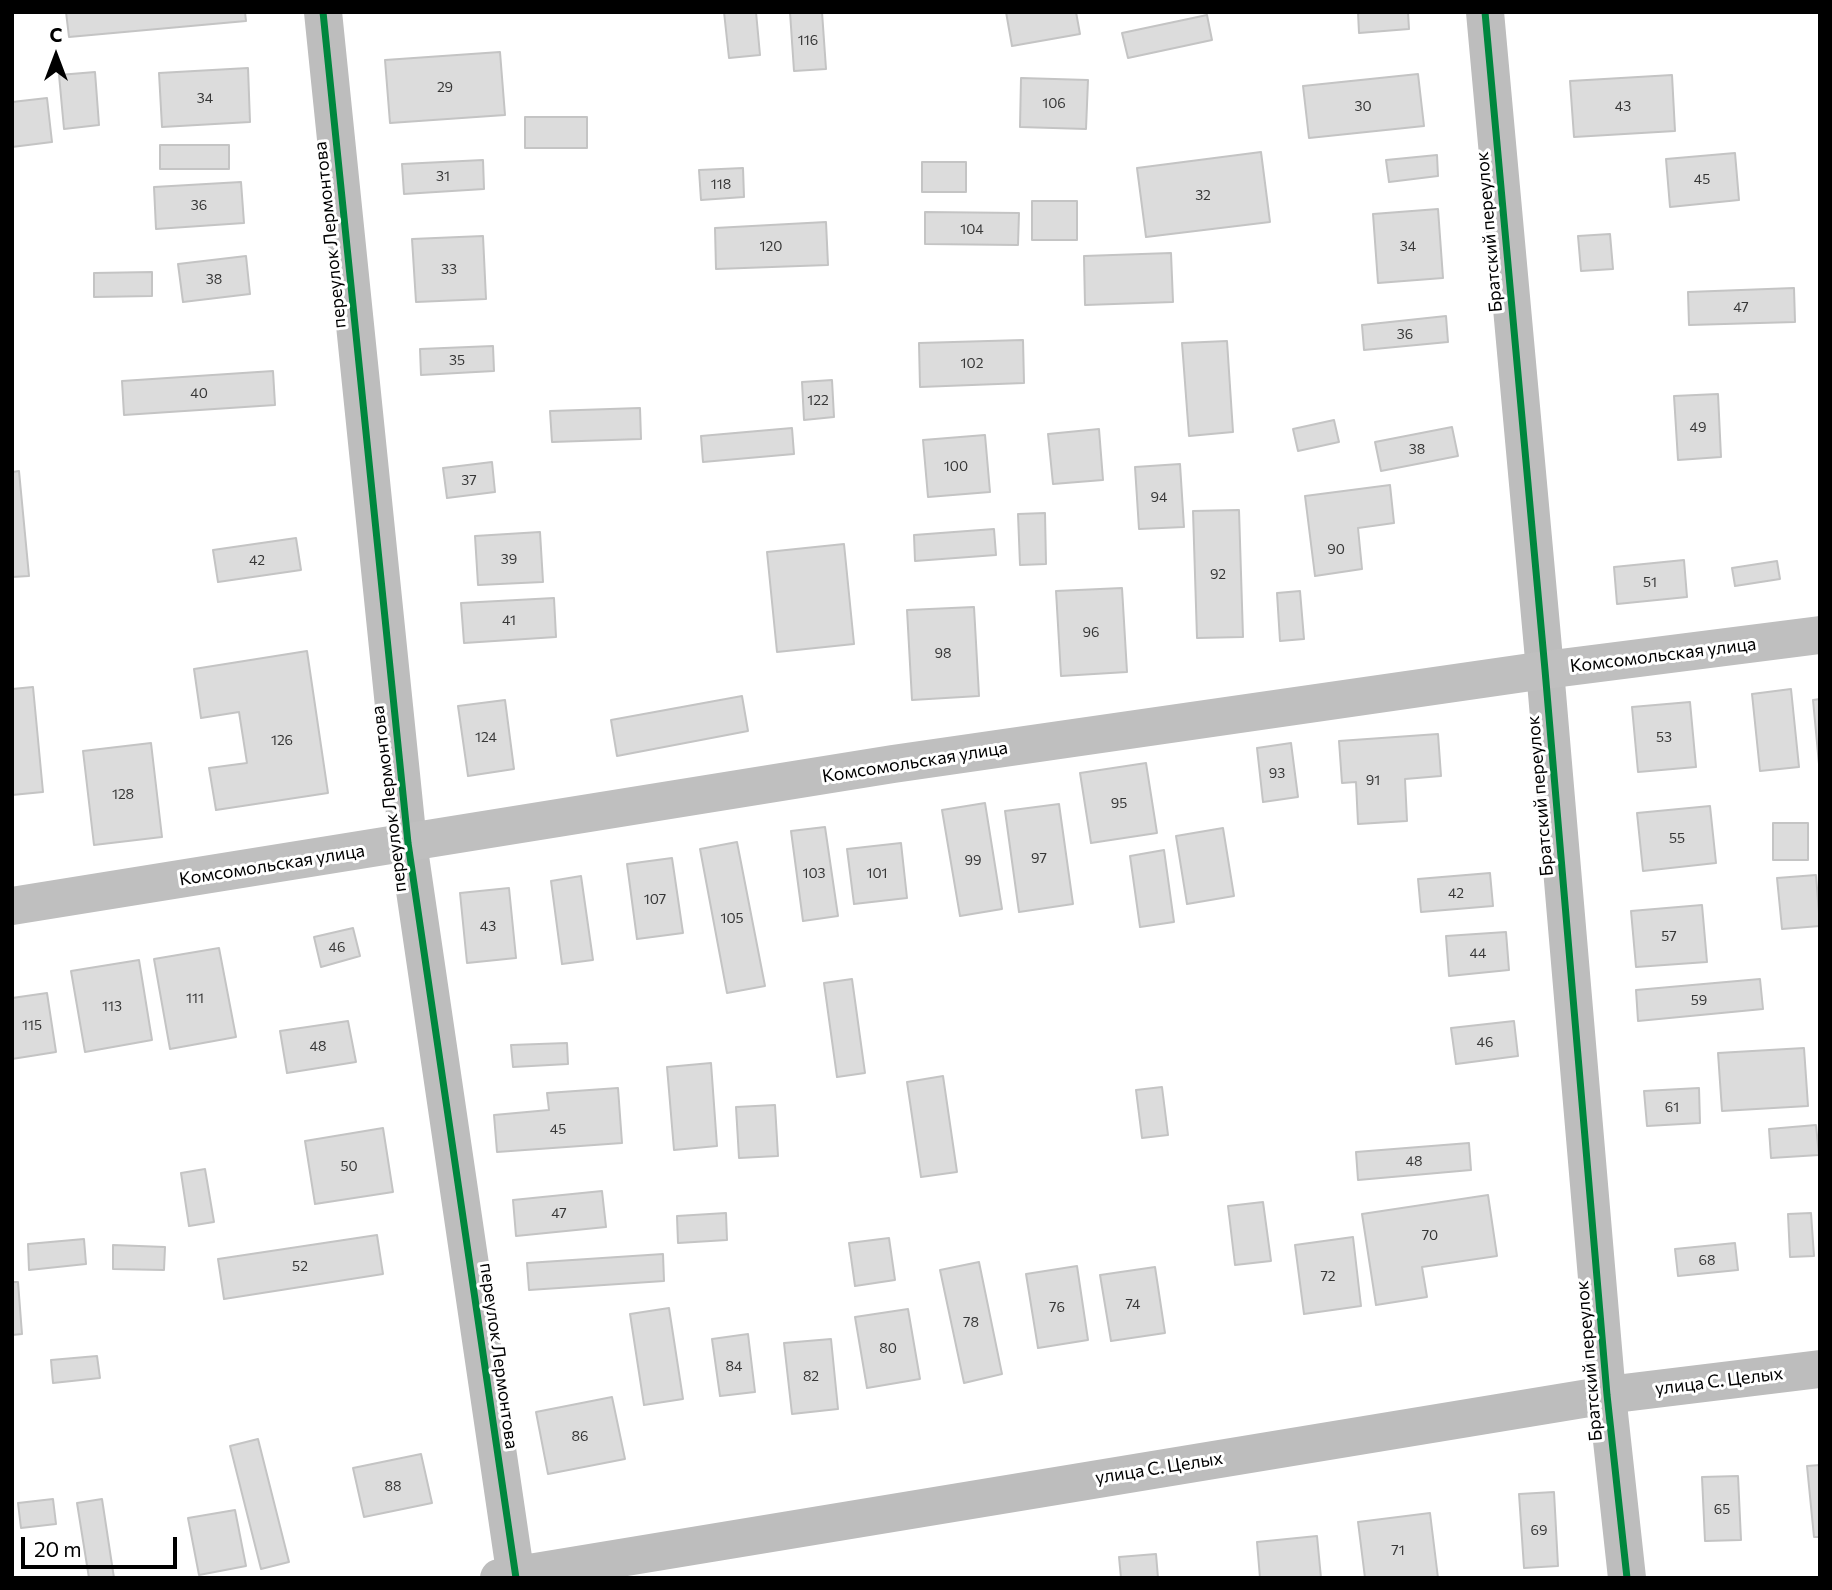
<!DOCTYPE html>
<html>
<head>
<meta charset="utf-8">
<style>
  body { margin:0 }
  #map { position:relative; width:1832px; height:1590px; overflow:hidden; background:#fff; font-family:Commissioner,sans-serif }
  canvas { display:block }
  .frame { position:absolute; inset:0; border:14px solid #000; pointer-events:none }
  .north { position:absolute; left:21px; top:21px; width:70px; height:70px; -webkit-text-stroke:5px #fff; paint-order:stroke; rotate:0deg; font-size:19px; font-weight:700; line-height:28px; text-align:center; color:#000 }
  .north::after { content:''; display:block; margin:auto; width:24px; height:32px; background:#000; clip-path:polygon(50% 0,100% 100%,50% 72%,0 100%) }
  .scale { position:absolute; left:21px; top:1537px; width:156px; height:32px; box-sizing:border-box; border:4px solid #000; border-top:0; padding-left:9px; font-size:21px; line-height:24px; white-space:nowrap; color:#000; -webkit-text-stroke:5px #fff; paint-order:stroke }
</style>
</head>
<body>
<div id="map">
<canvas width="1832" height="1590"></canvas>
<div class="frame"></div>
<div class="north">С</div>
<div class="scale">20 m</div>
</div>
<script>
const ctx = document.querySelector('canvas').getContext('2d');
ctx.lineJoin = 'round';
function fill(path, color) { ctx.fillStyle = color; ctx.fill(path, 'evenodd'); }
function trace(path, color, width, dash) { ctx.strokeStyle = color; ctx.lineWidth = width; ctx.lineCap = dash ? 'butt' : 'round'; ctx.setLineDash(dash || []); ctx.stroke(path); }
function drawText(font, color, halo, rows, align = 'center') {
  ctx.font = font + ' Commissioner,sans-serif'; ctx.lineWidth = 6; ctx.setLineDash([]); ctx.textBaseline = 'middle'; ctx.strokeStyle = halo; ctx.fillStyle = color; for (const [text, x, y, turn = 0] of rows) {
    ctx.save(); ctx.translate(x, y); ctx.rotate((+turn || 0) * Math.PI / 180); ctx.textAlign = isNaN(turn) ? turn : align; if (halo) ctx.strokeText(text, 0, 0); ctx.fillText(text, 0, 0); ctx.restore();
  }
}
const building = new Path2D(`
  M 66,12 L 245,12 L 246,21 L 69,37 Z
  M 724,12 L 756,12 L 760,55 L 729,58 Z
  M 790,12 L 822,12 L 826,69 L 794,71 Z
  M 1006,12 L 1076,12 L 1080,34 L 1012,46 Z
  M 1358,12 L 1408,12 L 1409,29 L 1359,33 Z
  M 1207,15 L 1212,40 L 1128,58 L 1122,33 Z
  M 500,52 L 505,115 L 390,123 L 385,60 Z
  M 248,68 L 250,122 L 162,127 L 159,73 Z
  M 95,72 L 99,125 L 64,129 L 59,75 Z
  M 1418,74 L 1424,126 L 1309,138 L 1303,86 Z
  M 1672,75 L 1675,131 L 1574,137 L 1570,81 Z
  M 1021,78 L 1088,80 L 1086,129 L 1020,127 Z
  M 47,98 L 52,142 L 12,147 L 12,102 Z
  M 525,117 L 587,117 L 587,148 L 525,148 Z
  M 160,145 L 229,145 L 229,169 L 160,169 Z
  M 1261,152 L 1270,222 L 1146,237 L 1137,168 Z
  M 1735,153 L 1739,200 L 1670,207 L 1666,159 Z
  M 1437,155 L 1438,176 L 1389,182 L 1386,160 Z
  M 483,160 L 484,189 L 404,194 L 402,164 Z
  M 922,162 L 966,162 L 966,192 L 922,192 Z
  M 743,168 L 744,197 L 701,200 L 699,170 Z
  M 241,182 L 244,223 L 156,229 L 154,187 Z
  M 1032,201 L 1077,201 L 1077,240 L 1032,240 Z
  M 1438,209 L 1443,278 L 1378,283 L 1373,214 Z
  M 925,212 L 1019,213 L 1018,245 L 925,244 Z
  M 826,222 L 828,265 L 716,269 L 715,228 Z
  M 1610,234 L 1613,269 L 1581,271 L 1578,236 Z
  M 483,236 L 486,299 L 416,302 L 412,239 Z
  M 1171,253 L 1173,302 L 1085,305 L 1084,256 Z
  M 246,256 L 250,294 L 183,302 L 178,264 Z
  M 152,272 L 152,296 L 94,297 L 94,273 Z
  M 1794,288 L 1795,322 L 1689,325 L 1688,292 Z
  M 1446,316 L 1448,342 L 1364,350 L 1362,325 Z
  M 1023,340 L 1024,383 L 920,387 L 919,343 Z
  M 1227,341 L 1233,432 L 1189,436 L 1182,343 Z
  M 493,346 L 494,371 L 421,375 L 420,349 Z
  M 273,371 L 275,405 L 124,415 L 122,381 Z
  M 832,380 L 834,417 L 804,420 L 802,382 Z
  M 1718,394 L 1721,457 L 1678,460 L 1674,396 Z
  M 640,408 L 641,439 L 552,442 L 550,411 Z
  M 1334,420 L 1339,442 L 1298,451 L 1293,429 Z
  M 1452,427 L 1458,456 L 1381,471 L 1375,442 Z
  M 792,428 L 794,454 L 703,462 L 701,436 Z
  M 1099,429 L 1103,480 L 1053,484 L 1048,434 Z
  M 985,435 L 990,492 L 928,497 L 923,440 Z
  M 492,462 L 495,492 L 447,498 L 443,468 Z
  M 1180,464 L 1184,527 L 1139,529 L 1135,467 Z
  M 19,471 L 29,576 L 12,577 L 12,472 Z
  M 1390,485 L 1394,523 L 1358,528 L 1362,569 L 1315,576 L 1305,496 Z
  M 1239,510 L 1243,637 L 1197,638 L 1193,511 Z
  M 1045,513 L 1046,564 L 1020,565 L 1018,514 Z
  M 994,529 L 996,555 L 915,561 L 914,535 Z
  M 540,532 L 543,582 L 478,585 L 475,536 Z
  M 296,538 L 301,570 L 218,582 L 213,550 Z
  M 844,544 L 854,644 L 777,652 L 767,552 Z
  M 1684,560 L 1687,597 L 1617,604 L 1614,567 Z
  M 1777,561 L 1780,579 L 1735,586 L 1732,568 Z
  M 1122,588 L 1127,672 L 1061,676 L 1056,591 Z
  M 1300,591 L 1304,639 L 1280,641 L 1277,593 Z
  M 554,598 L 556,637 L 464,643 L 461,603 Z
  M 974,607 L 979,696 L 912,700 L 907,610 Z
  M 307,651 L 328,793 L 216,810 L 209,768 L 247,763 L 239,712 L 201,718 L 194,669 Z
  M 33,687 L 43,792 L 12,795 L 12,689 Z
  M 1791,689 L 1799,767 L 1760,771 L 1752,694 Z
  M 742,696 L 748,731 L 617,756 L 611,720 Z
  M 1820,699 L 1820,775 L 1813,700 Z
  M 505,700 L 514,769 L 468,776 L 458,706 Z
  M 1690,702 L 1696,767 L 1638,772 L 1632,707 Z
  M 1438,734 L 1441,776 L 1405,779 L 1407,821 L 1358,824 L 1356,782 L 1342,783 L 1339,741 Z
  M 151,743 L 162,837 L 94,845 L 83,751 Z
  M 1291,743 L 1298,797 L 1263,802 L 1257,748 Z
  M 1146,763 L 1157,833 L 1091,843 L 1080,773 Z
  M 985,803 L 1002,909 L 960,916 L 942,810 Z
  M 1059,804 L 1073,904 L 1019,912 L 1005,811 Z
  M 1710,806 L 1716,863 L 1643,871 L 1637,813 Z
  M 1773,823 L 1808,823 L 1808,860 L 1773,860 Z
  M 825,827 L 838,916 L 803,921 L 791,831 Z
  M 1223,828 L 1234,896 L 1187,904 L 1176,836 Z
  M 737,842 L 765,986 L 727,993 L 700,849 Z
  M 901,843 L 907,898 L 854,904 L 847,849 Z
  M 1164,850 L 1174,922 L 1140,927 L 1130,856 Z
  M 672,858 L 683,933 L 637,939 L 627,864 Z
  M 1490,873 L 1493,906 L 1421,912 L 1418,879 Z
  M 1816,875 L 1820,926 L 1782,929 L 1777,878 Z
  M 581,876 L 593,960 L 562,964 L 551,881 Z
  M 509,888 L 516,958 L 467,963 L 460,893 Z
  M 1702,905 L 1707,962 L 1636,967 L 1631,911 Z
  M 353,928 L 360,956 L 321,967 L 314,937 Z
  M 1506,932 L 1509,970 L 1449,976 L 1446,936 Z
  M 219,948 L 236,1037 L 170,1049 L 154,959 Z
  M 139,960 L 152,1040 L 85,1052 L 71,971 Z
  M 852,979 L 865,1073 L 837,1077 L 824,983 Z
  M 1760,979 L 1763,1009 L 1638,1021 L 1636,990 Z
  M 47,993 L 56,1052 L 12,1059 L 12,998 Z
  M 348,1021 L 356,1062 L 287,1073 L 280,1031 Z
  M 1514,1021 L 1518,1056 L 1456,1064 L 1451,1028 Z
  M 567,1043 L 568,1064 L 513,1067 L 511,1045 Z
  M 1804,1048 L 1808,1106 L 1722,1111 L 1718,1053 Z
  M 711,1063 L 717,1146 L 674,1150 L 667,1067 Z
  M 943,1076 L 957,1172 L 921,1177 L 907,1082 Z
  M 1162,1087 L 1168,1135 L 1142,1138 L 1136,1090 Z
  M 618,1088 L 622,1143 L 497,1152 L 494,1115 L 549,1110 L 547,1093 Z
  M 1699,1088 L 1700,1123 L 1647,1126 L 1644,1091 Z
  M 775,1105 L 778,1156 L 739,1158 L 736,1107 Z
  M 1816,1125 L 1819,1155 L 1771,1158 L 1769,1129 Z
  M 383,1128 L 393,1192 L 315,1204 L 305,1141 Z
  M 1469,1143 L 1471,1170 L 1358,1180 L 1356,1152 Z
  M 205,1169 L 214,1222 L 189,1226 L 181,1173 Z
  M 602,1191 L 606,1227 L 516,1236 L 513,1200 Z
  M 1488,1195 L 1497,1256 L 1422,1267 L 1427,1297 L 1376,1305 L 1362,1214 Z
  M 1263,1202 L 1271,1261 L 1235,1265 L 1228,1206 Z
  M 726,1213 L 727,1240 L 678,1243 L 677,1216 Z
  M 1811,1213 L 1814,1256 L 1790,1257 L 1788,1214 Z
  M 377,1235 L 383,1274 L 224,1299 L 218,1259 Z
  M 1353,1237 L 1361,1306 L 1304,1314 L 1295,1245 Z
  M 889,1238 L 895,1280 L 855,1286 L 849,1243 Z
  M 84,1239 L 86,1264 L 29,1270 L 28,1244 Z
  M 1735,1243 L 1738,1270 L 1678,1276 L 1675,1249 Z
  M 113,1245 L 165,1247 L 164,1270 L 113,1269 Z
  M 663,1254 L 664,1281 L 529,1290 L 527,1263 Z
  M 979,1262 L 1002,1374 L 964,1383 L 940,1270 Z
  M 1077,1266 L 1088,1340 L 1038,1348 L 1026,1274 Z
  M 1155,1267 L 1165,1333 L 1111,1341 L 1100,1275 Z
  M 12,1282 L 18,1282 L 22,1334 L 12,1335 Z
  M 669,1308 L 683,1399 L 644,1405 L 630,1314 Z
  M 908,1309 L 920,1379 L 867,1388 L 855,1317 Z
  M 748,1334 L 755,1392 L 720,1396 L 712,1339 Z
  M 831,1339 L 838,1409 L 792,1414 L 784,1343 Z
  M 97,1356 L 100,1378 L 53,1383 L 51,1360 Z
  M 612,1397 L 625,1459 L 548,1474 L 536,1412 Z
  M 258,1439 L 289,1562 L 261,1569 L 230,1446 Z
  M 421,1454 L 432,1503 L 364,1517 L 353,1468 Z
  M 1820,1465 L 1820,1537 L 1814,1537 L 1807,1466 Z
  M 1738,1476 L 1741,1540 L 1705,1541 L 1702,1477 Z
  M 1554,1492 L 1558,1566 L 1524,1568 L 1519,1494 Z
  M 53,1499 L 56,1524 L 21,1528 L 18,1503 Z
  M 102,1499 L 114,1578 L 89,1578 L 77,1503 Z
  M 235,1510 L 246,1566 L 199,1575 L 188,1518 Z
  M 1430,1513 L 1438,1578 L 1365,1578 L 1358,1522 Z
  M 1317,1536 L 1321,1578 L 1260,1578 L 1257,1542 Z
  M 1156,1554 L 1158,1578 L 1121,1578 L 1119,1557 Z`);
fill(building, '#dcdcdc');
trace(building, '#c4c4c4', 2);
trace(new Path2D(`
  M 323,12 L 408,843 L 516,1578
  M 1485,12 L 1545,670 L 1607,1395 L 1627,1578
  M 499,1578 L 1607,1395 L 1820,1369`), '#bdbdbd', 38);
trace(new Path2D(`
  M 12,906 L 893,764 L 1545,670 L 1820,635`), '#bfbfbf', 38);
trace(new Path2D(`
  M 323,12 L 408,843 L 516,1578
  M 1485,12 L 1545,670 L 1607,1395 L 1627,1578`), '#00873e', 7);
drawText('14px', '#373737', null, [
  ["116",808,40],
  ["29",445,87],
  ["34",205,98],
  ["106",1054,103],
  ["30",1363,106],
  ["43",1623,106],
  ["31",443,176],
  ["45",1702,179],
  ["118",721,184],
  ["32",1203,195],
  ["36",199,205],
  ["104",972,229],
  ["120",771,246],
  ["34",1408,246],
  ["33",449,269],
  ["38",214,279],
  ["47",1741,307],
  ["36",1405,334],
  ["35",457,360],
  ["102",972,363],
  ["40",199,393],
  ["122",818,400],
  ["49",1698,427],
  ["38",1417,449],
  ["100",956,466],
  ["37",469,480],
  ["94",1159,497],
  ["90",1336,549],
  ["39",509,559],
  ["42",257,560],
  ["92",1218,574],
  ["51",1650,582],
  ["41",509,620],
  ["96",1091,632],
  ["98",943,653],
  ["124",486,737],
  ["53",1664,737],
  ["126",282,740],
  ["93",1277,773],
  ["91",1373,780],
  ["128",123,794],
  ["95",1119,803],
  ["55",1677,838],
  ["97",1039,858],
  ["99",973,860],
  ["103",814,873],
  ["101",877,873],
  ["42",1456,893],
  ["107",655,899],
  ["105",732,918],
  ["43",488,926],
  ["57",1669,936],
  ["46",337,947],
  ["44",1478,953],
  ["111",195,998],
  ["59",1699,1000],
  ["113",112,1006],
  ["115",32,1025],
  ["46",1485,1042],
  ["48",318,1046],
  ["61",1672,1107],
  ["45",558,1129],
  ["48",1414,1161],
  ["50",349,1166],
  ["47",559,1213],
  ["70",1430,1235],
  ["68",1707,1260],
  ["52",300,1266],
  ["72",1328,1276],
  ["74",1133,1304],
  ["76",1057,1307],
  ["78",971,1322],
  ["80",888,1348],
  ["84",734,1366],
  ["82",811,1376],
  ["86",580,1436],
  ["88",393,1486],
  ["65",1722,1509],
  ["69",1539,1530],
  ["71",1398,1550]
]);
drawText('18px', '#000', '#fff', [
  ["Братский переулок",1489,232,-95],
  ["переулок Лермонтова",330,235,-96],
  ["Комсомольская улица",1663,655,-7],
  ["Комсомольская улица",915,762,-9],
  ["Братский переулок",1540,796,-95],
  ["переулок Лермонтова",389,799,-97],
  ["Комсомольская улица",272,865,-9],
  ["переулок Лермонтова",499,1356,82],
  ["Братский переулок",1589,1361,-95],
  ["улица С. Целых",1719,1381,-7],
  ["улица С. Целых",1159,1468,-9]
]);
</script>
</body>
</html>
